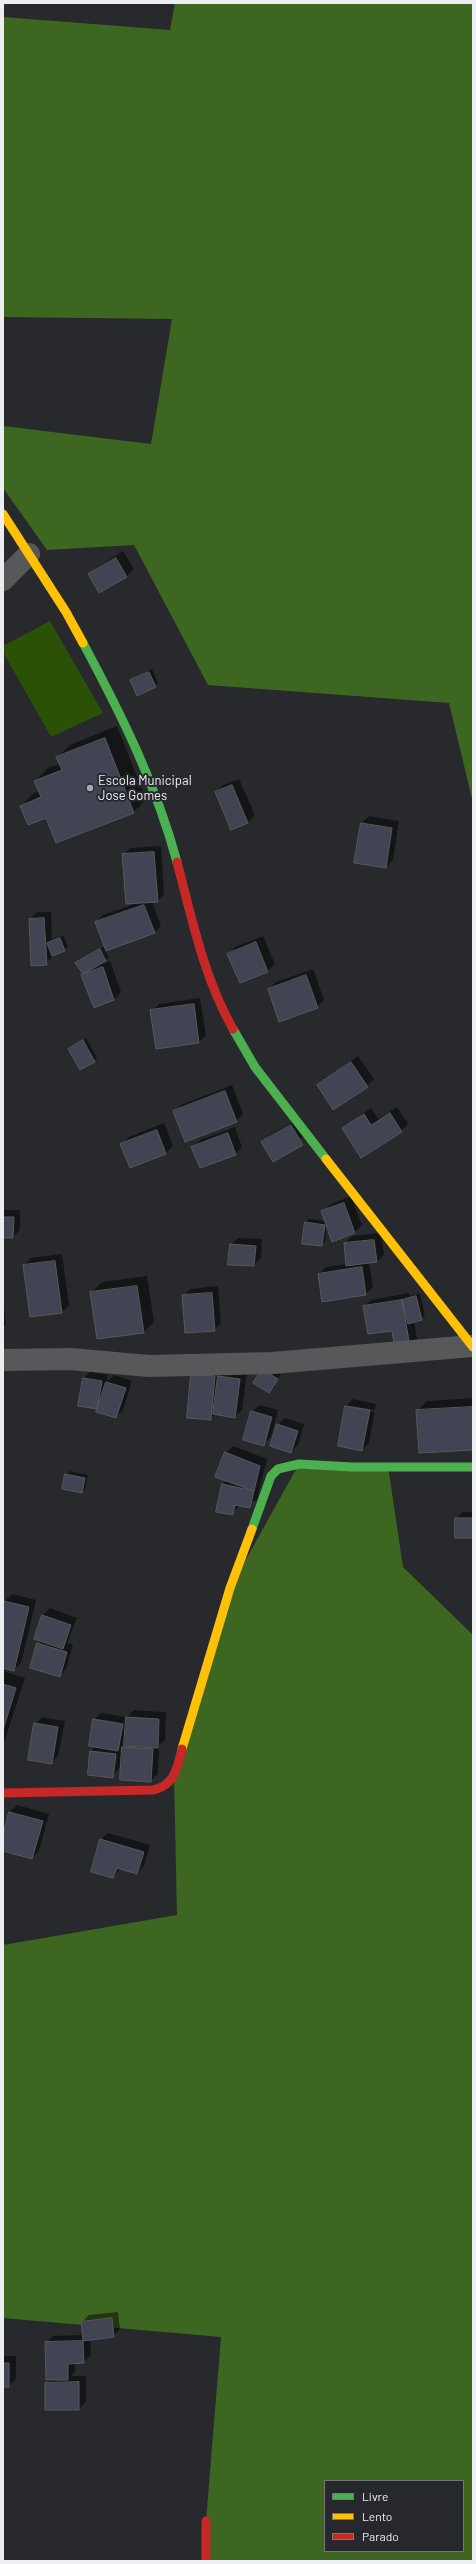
<!DOCTYPE html>
<html>
<head>
<meta charset="utf-8">
<style>
  body { margin:0 }
  #map { position:relative; width:476px; height:2564px; overflow:hidden; background:#27292c; font-family:Barlow,sans-serif }
  canvas { display:block }
  .frame { position:absolute; inset:0; border:4px solid #eceef1; pointer-events:none }
  .legend { position:absolute; left:324px; top:2480px; width:140px; height:72px; box-sizing:border-box; background:#26282d; border:1px solid #75777b; margin:0; padding:5px 7px; list-style:none; font-size:12px; color:#eceef1 }
  .legend li { display:flex; align-items:center; gap:8px; height:20px }
  .legend b { width:20px; border:1px solid #75777b }
</style>
</head>
<body>
<div id="map">
<canvas width="476" height="2564"></canvas>
<div class="frame"></div>
<ul class="legend">
<li><b style="height:5px;background:#4caf50"></b>Livre</li>
<li><b style="height:5px;background:#ffc107"></b>Lento</li>
<li><b style="height:5px;background:#c62828"></b>Parado</li>
</ul>
</div>
<script>
const ctx = document.querySelector('canvas').getContext('2d');
ctx.lineJoin = 'round';
function fill(path, color) { ctx.fillStyle = color; ctx.fill(path, 'evenodd'); }
function trace(path, color, width, dash) { ctx.strokeStyle = color; ctx.lineWidth = width; ctx.lineCap = dash ? 'butt' : 'round'; ctx.setLineDash(dash || []); ctx.stroke(path); }
function drawText(font, color, halo, rows, align = 'center') {
  ctx.font = font + ' Barlow,sans-serif'; ctx.lineWidth = 4; ctx.setLineDash([]); ctx.textBaseline = 'middle'; ctx.strokeStyle = halo; ctx.fillStyle = color; for (const [text, x, y, turn = 0] of rows) {
    ctx.save(); ctx.translate(x, y); ctx.rotate((+turn || 0) * Math.PI / 180); ctx.textAlign = isNaN(turn) ? turn : align; if (halo) ctx.strokeText(text, 0, 0); ctx.fillText(text, 0, 0); ctx.restore();
  }
}
fill(new Path2D(`
  M 50,621 L 103,713 L 51,737 L 3,652 L 3,646 Z`), '#2a5106');
fill(new Path2D(`
  M 175,3 L 473,3 L 473,803 L 449,703 L 208,685 L 134,545 L 47,550 L 3,488 L 3,426 L 151,444 L 172,319 L 3,317 L 3,17 L 170,30 Z
  M 299,1464 L 388,1466 L 403,1567 L 473,1635 L 473,2561 L 206,2561 L 206,2521 L 221,2337 L 3,2318 L 3,1945 L 177,1915 L 174,1777 L 230,1588 ZM 325,2481 L 463,2481 L 463,2551 L 325,2551 Z`), '#3d6720');
fill(new Path2D(`
  M 123,551 L 134,569 L 127,576 L 99,592 L 89,575 L 96,568 Z
  M 152,669 L 158,683 L 155,686 L 131,680 Z
  M 117,726 L 146,799 L 134,812 L 57,842 L 47,816 L 21,806 L 34,793 L 39,791 L 35,781 L 48,768 L 60,764 L 57,757 L 70,745 Z
  M 239,779 L 255,815 L 248,822 L 232,829 L 216,792 L 223,785 Z
  M 369,816 L 399,821 L 393,860 L 386,867 L 362,823 Z
  M 161,846 L 164,894 L 157,902 L 152,902 L 161,926 L 154,933 L 105,950 L 109,957 L 103,963 L 110,961 L 121,992 L 114,999 L 82,975 L 83,973 L 77,963 L 105,946 L 96,922 L 103,915 L 137,903 L 123,855 L 130,848 Z
  M 37,912 L 51,912 L 52,939 L 63,935 L 68,947 L 53,955 L 46,964 L 30,919 Z
  M 263,936 L 275,964 L 268,971 L 240,982 L 228,954 L 235,947 Z
  M 313,969 L 324,1000 L 317,1007 L 269,989 L 276,982 Z
  M 200,998 L 206,1035 L 199,1042 L 152,1011 L 159,1004 Z
  M 86,1038 L 97,1058 L 94,1061 L 69,1049 Z
  M 358,1056 L 374,1079 L 367,1086 L 318,1085 Z
  M 232,1085 L 243,1114 L 236,1121 L 174,1112 L 181,1105 Z
  M 397,1107 L 408,1124 L 401,1131 L 343,1128 L 371,1108 L 378,1119 Z
  M 298,1119 L 309,1137 L 263,1142 L 270,1135 Z
  M 164,1123 L 173,1146 L 166,1153 L 131,1167 L 122,1144 L 129,1137 Z
  M 235,1127 L 242,1147 L 235,1154 L 193,1147 L 200,1140 Z
  M 351,1196 L 362,1225 L 355,1232 L 333,1241 L 327,1226 L 325,1242 L 322,1245 L 306,1222 L 309,1219 L 325,1221 L 322,1212 L 329,1205 Z
  M 3,1210 L 20,1210 L 20,1230 L 13,1237 L 3,1237 Z
  M 381,1233 L 384,1255 L 377,1262 L 369,1262 L 373,1287 L 366,1294 L 319,1274 L 326,1267 L 347,1264 L 345,1243 L 352,1236 Z
  M 238,1238 L 262,1239 L 261,1258 L 254,1265 L 231,1245 Z
  M 62,1254 L 69,1305 L 62,1312 L 24,1265 L 31,1258 Z
  M 147,1276 L 154,1322 L 144,1332 L 92,1292 L 102,1282 Z
  M 218,1286 L 221,1323 L 214,1330 L 183,1296 L 190,1289 Z
  M 409,1293 L 410,1296 L 420,1293 L 425,1316 L 414,1321 L 417,1339 L 410,1346 L 364,1307 L 371,1300 Z
  M 3,1298 L 6,1325 L 3,1328 Z
  M 266,1366 L 281,1375 L 269,1392 Z
  M 91,1371 L 108,1375 L 107,1382 L 114,1375 L 132,1381 L 123,1410 L 116,1417 L 100,1404 L 96,1408 L 84,1378 Z
  M 247,1372 L 242,1410 L 235,1417 L 216,1414 L 211,1419 L 192,1374 Z
  M 473,1398 L 473,1449 L 417,1411 L 427,1401 Z
  M 353,1399 L 376,1404 L 369,1443 L 362,1450 L 346,1406 ZM 350,1406 L 375,1410 L 375,1412 L 350,1408 Z
  M 259,1405 L 278,1410 L 271,1437 L 264,1444 L 252,1412 Z
  M 285,1418 L 304,1424 L 298,1445 L 291,1452 L 278,1425 Z
  M 233,1446 L 267,1459 L 257,1500 L 240,1505 L 232,1514 L 223,1484 L 227,1480 L 226,1453 Z
  M 70,1471 L 88,1475 L 85,1489 L 82,1492 L 66,1475 Z
  M 463,1512 L 473,1512 L 473,1537 L 456,1519 Z
  M 12,1594 L 36,1600 L 21,1663 L 14,1670 L 3,1667 L 3,1611 L 5,1601 Z
  M 50,1608 L 77,1618 L 67,1643 L 73,1645 L 66,1669 L 60,1676 L 38,1644 L 41,1641 L 43,1615 Z
  M 3,1671 L 25,1678 L 3,1746 Z
  M 134,1710 L 166,1712 L 165,1740 L 159,1745 L 158,1774 L 150,1781 L 122,1764 L 112,1777 L 91,1751 L 96,1746 L 94,1720 L 101,1713 L 127,1717 ZM 126,1742 L 125,1745 L 121,1747 Z
  M 42,1717 L 65,1721 L 58,1756 L 51,1763 L 35,1724 Z
  M 17,1805 L 49,1814 L 39,1851 L 32,1858 L 3,1850 L 3,1839 L 10,1812 Z
  M 108,1833 L 150,1845 L 144,1866 L 137,1873 L 121,1868 L 113,1877 L 101,1840 Z
  M 118,2312 L 120,2329 L 113,2336 L 90,2339 L 91,2355 L 84,2362 L 75,2363 L 75,2372 L 71,2376 L 86,2376 L 86,2402 L 79,2409 L 46,2409 L 46,2383 L 50,2379 L 46,2343 L 53,2336 L 83,2335 L 82,2322 L 89,2315 Z
  M 3,2356 L 16,2356 L 16,2379 L 9,2386 L 3,2386 Z
  M 120,2560 L 150,2561 L 118,2561 Z`), '#0007');
const building = new Path2D(`
  M 116,558 L 127,577 L 99,593 L 88,574 Z
  M 149,672 L 156,687 L 137,696 L 130,680 Z
  M 105,738 L 134,813 L 56,843 L 46,818 L 28,825 L 20,806 L 41,797 L 34,781 L 62,770 L 56,757 Z
  M 232,785 L 248,823 L 231,830 L 215,792 Z
  M 361,823 L 392,828 L 386,868 L 354,863 Z
  M 154,852 L 158,902 L 126,904 L 122,854 Z
  M 144,905 L 155,933 L 106,951 L 95,922 Z
  M 44,918 L 47,965 L 31,966 L 29,919 Z
  M 60,938 L 65,951 L 52,956 L 47,943 Z
  M 256,942 L 268,972 L 240,983 L 227,954 Z
  M 100,949 L 106,961 L 83,974 L 75,963 Z
  M 103,967 L 114,1000 L 94,1008 L 81,975 Z
  M 306,975 L 318,1008 L 279,1022 L 268,989 Z
  M 194,1004 L 199,1043 L 156,1049 L 150,1010 Z
  M 83,1040 L 95,1062 L 80,1070 L 68,1049 Z
  M 351,1062 L 368,1087 L 333,1110 L 317,1085 Z
  M 225,1091 L 237,1122 L 185,1142 L 173,1111 Z
  M 390,1113 L 402,1132 L 361,1158 L 342,1128 L 364,1114 L 371,1125 Z
  M 291,1125 L 303,1145 L 273,1162 L 261,1142 Z
  M 157,1130 L 166,1154 L 130,1168 L 120,1144 Z
  M 228,1133 L 236,1155 L 200,1168 L 191,1147 Z
  M 344,1203 L 355,1233 L 332,1242 L 321,1211 Z
  M 3,1217 L 14,1217 L 13,1238 L 3,1238 Z
  M 305,1222 L 325,1225 L 322,1246 L 302,1244 Z
  M 374,1240 L 377,1262 L 346,1266 L 344,1243 Z
  M 230,1244 L 256,1246 L 254,1266 L 228,1265 Z
  M 55,1261 L 62,1313 L 30,1317 L 23,1265 Z
  M 362,1267 L 366,1295 L 322,1302 L 318,1274 Z
  M 137,1286 L 144,1333 L 97,1339 L 90,1292 Z
  M 212,1293 L 215,1331 L 185,1333 L 182,1295 Z
  M 416,1296 L 422,1320 L 408,1324 L 402,1300 Z
  M 402,1300 L 410,1347 L 395,1350 L 392,1331 L 368,1334 L 363,1306 Z
  M 262,1369 L 278,1379 L 269,1393 L 253,1383 Z
  M 191,1374 L 215,1376 L 211,1420 L 187,1418 Z
  M 218,1376 L 240,1379 L 235,1418 L 213,1414 Z
  M 83,1378 L 102,1381 L 97,1409 L 78,1406 Z
  M 106,1382 L 126,1388 L 116,1418 L 96,1412 Z
  M 345,1406 L 370,1410 L 362,1451 L 338,1446 Z
  M 473,1407 L 473,1450 L 419,1453 L 416,1410 Z
  M 251,1411 L 272,1417 L 264,1446 L 243,1440 Z
  M 277,1424 L 298,1431 L 291,1453 L 270,1446 Z
  M 225,1452 L 260,1466 L 254,1491 L 215,1477 Z
  M 65,1474 L 85,1478 L 82,1493 L 62,1489 Z
  M 222,1484 L 254,1491 L 250,1508 L 235,1505 L 233,1515 L 216,1512 Z
  M 455,1518 L 473,1518 L 473,1538 L 455,1538 Z
  M 4,1601 L 29,1607 L 14,1671 L 3,1668 Z
  M 42,1615 L 71,1625 L 63,1649 L 34,1639 Z
  M 37,1643 L 67,1652 L 60,1677 L 30,1668 Z
  M 3,1684 L 16,1688 L 3,1730 Z
  M 126,1717 L 159,1719 L 158,1748 L 124,1746 Z
  M 93,1719 L 123,1724 L 118,1751 L 89,1746 Z
  M 34,1723 L 58,1727 L 52,1764 L 28,1760 Z
  M 122,1747 L 153,1749 L 151,1782 L 120,1780 Z
  M 90,1751 L 116,1754 L 113,1778 L 88,1775 Z
  M 9,1812 L 43,1821 L 32,1859 L 3,1851 L 3,1836 Z
  M 100,1839 L 144,1852 L 137,1874 L 117,1868 L 113,1878 L 91,1872 Z
  M 112,2318 L 114,2337 L 83,2341 L 81,2322 Z
  M 83,2341 L 84,2363 L 68,2364 L 68,2380 L 46,2380 L 45,2342 Z
  M 3,2363 L 9,2363 L 9,2387 L 3,2387 Z
  M 79,2382 L 79,2410 L 45,2410 L 45,2383 Z`);
fill(building, '#414553');
trace(building, '#57585a', 1);
trace(new Path2D(`
  M 3,580 L 29,554
  M 3,1360 L 70,1359 L 149,1366 L 272,1363 L 472,1346`), '#575859', 22);
trace(new Path2D(`
  M 83,643 C 121,714 156,784 177,862
  M 233,1029 L 255,1067 L 326,1159
  M 252,1529 L 271,1476 L 278,1469 L 299,1464 L 352,1467 L 473,1467`), '#4caf50', 9);
trace(new Path2D(`
  M 3,514 L 66,612 L 83,643
  M 326,1159 L 473,1347
  M 182,1749 L 230,1588 L 252,1529`), '#ffc107', 9);
trace(new Path2D(`
  M 177,862 C 192,919 204,978 233,1029
  M 3,1793 L 153,1790 C 175,1785 177,1768 182,1749
  M 206,2521 L 206,2561`), '#c62828', 9);
for (const [x, y, r, color] of [
  [90,788,4,"#a7a9ac"]
]) { const dot = new Path2D(); dot.arc(x, y, r, 0, 2 * Math.PI); ctx.fillStyle = color; ctx.fill(dot); trace(dot, '#26282d', 1.5); }
drawText('13px', '#eceef1', '#26282d', [
  ["Escola Municipal",98,781],
  ["Jose Gomes",98,796]
], 'left');
</script>
</body>
</html>
